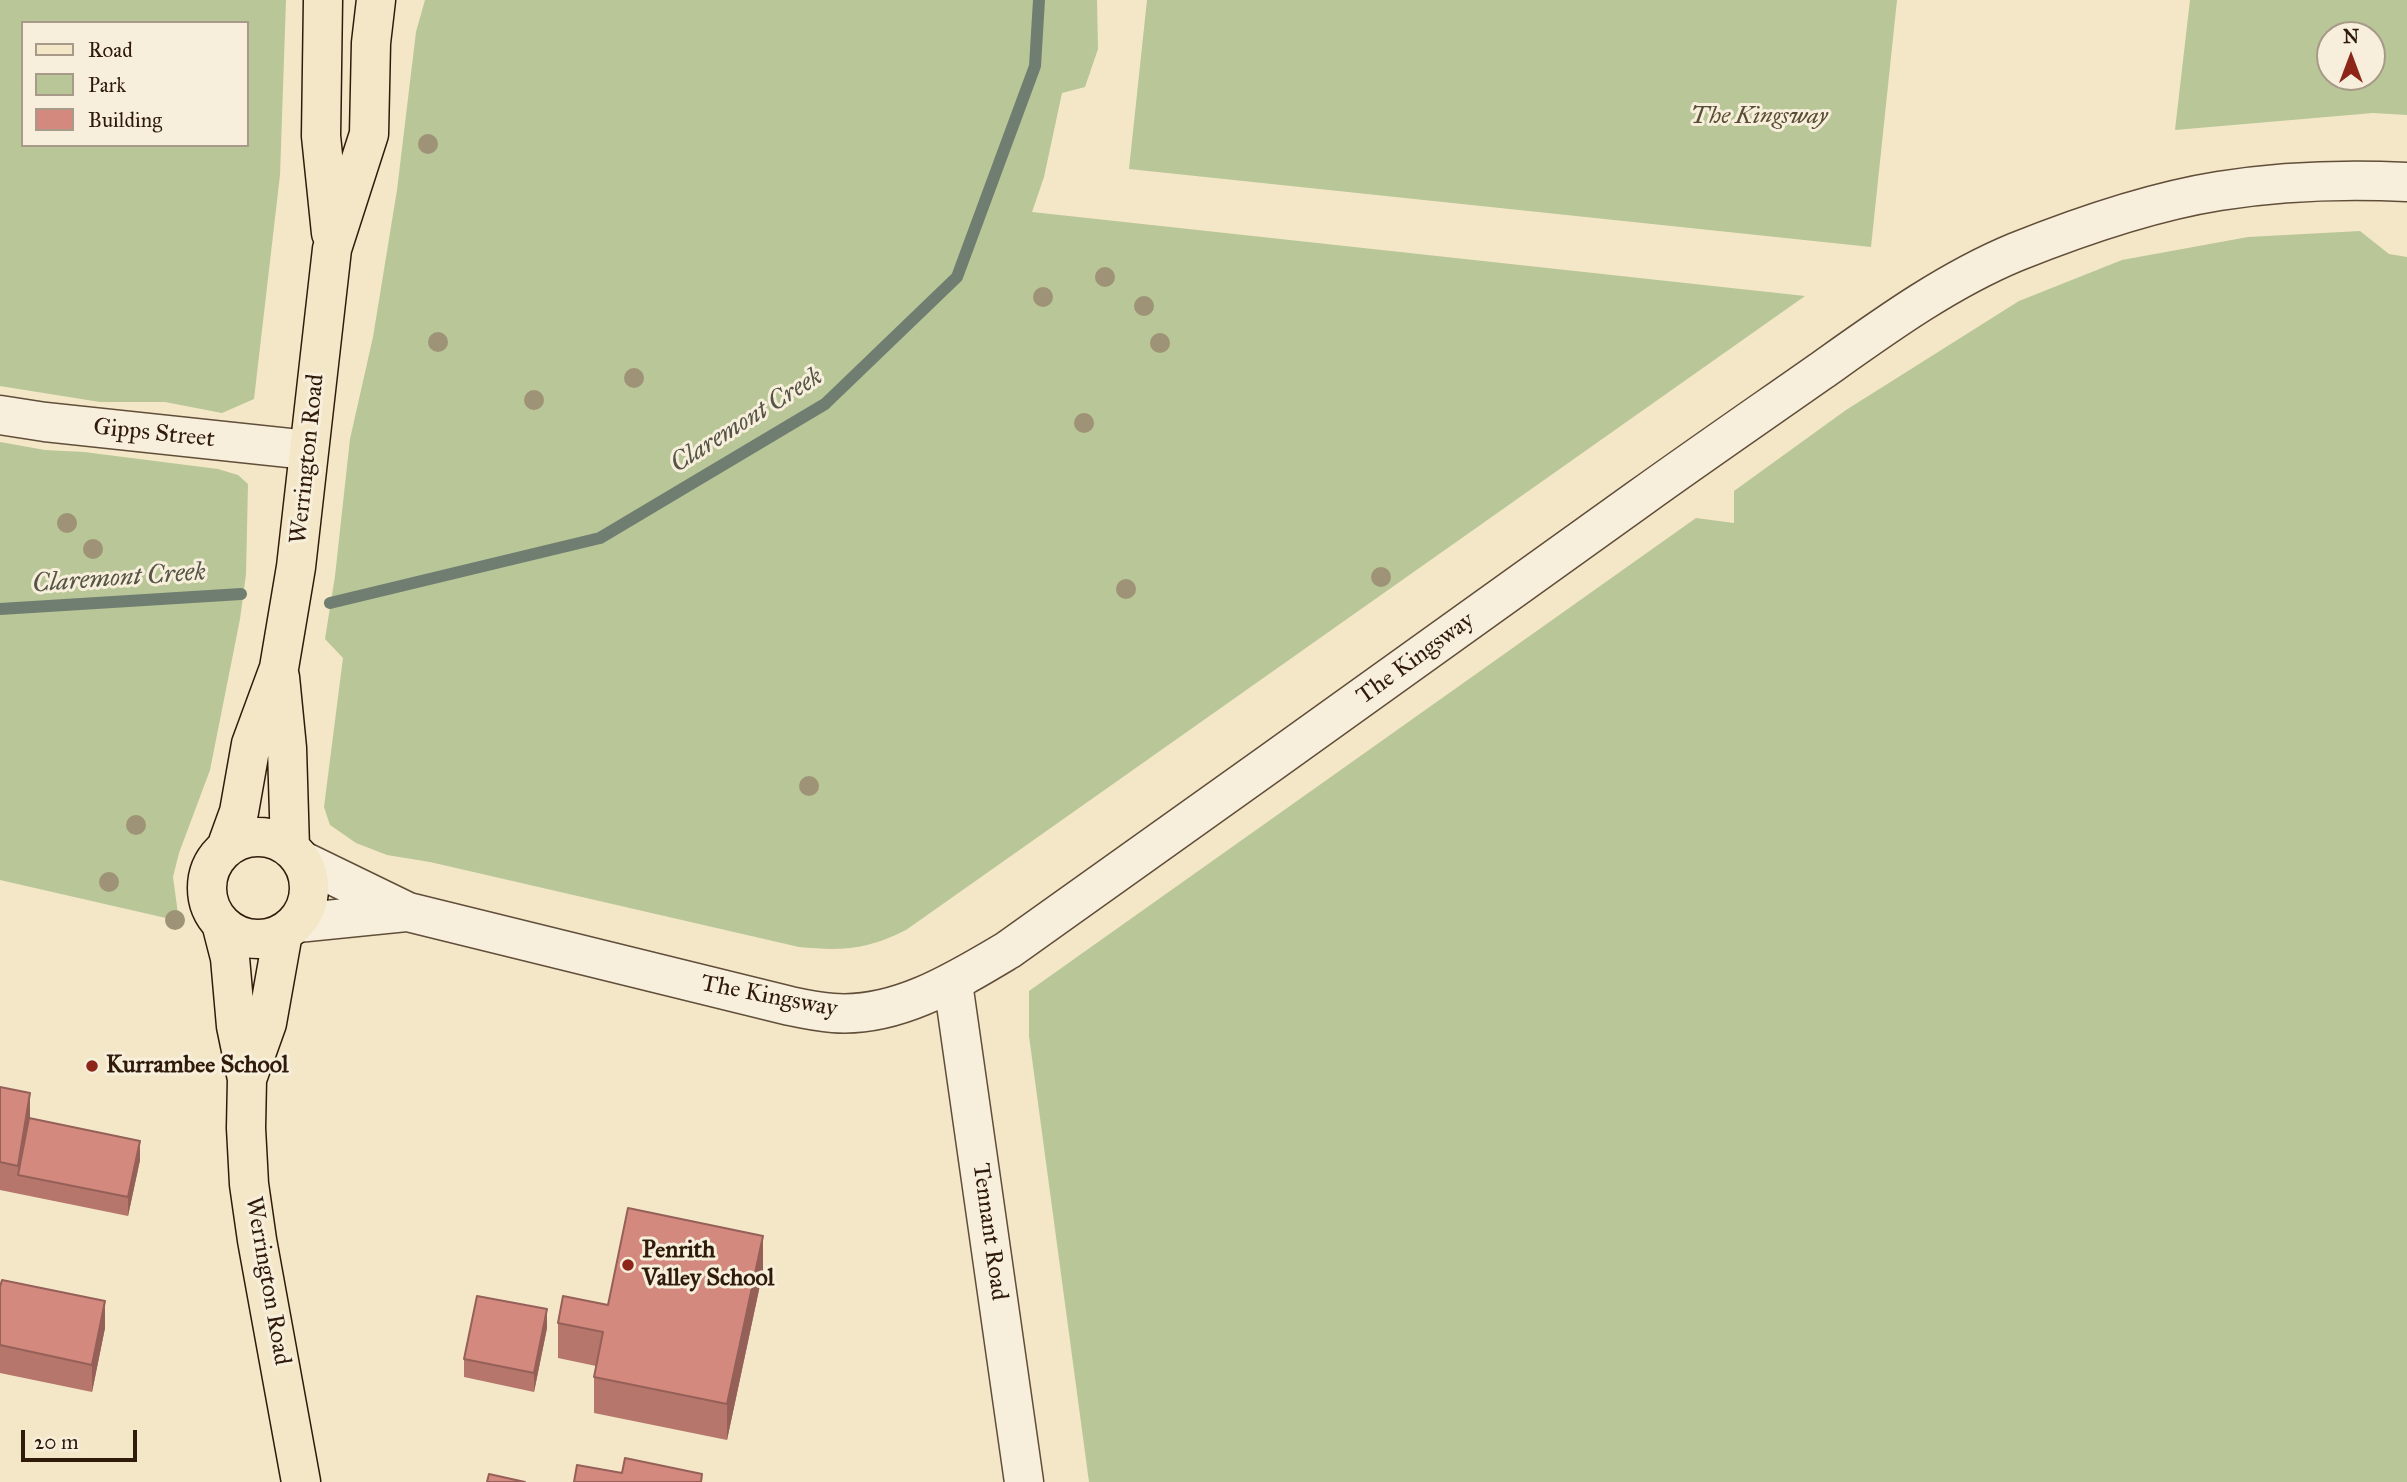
<!DOCTYPE html>
<html>
<head>
<meta charset="utf-8">
<style>
  body { margin:0 }
  #map { position:relative; width:2407px; height:1482px; overflow:hidden; background:#f3e7c7; font-family:"IM FELL Great Primer",serif }
  canvas { display:block }
  .legend { position:absolute; left:21px; top:21px; width:228px; height:126px; box-sizing:border-box; background:#f7efdb; border:2px solid #a79a88; margin:0; padding:9px 12px; list-style:none; font-size:21px; color:#301b0b }
  .legend li { display:flex; align-items:center; gap:14px; height:35px }
  .legend b { width:35px; border:2px solid #a79a88 }
  .north { position:absolute; left:2316px; top:21px; width:70px; height:70px; box-sizing:border-box; background:#f7efdb; border:2px solid #a79a88; border-radius:50%; rotate:0deg; font-size:19px; font-weight:700; line-height:28px; text-align:center; color:#301b0b }
  .north::after { content:''; display:block; margin:auto; width:24px; height:32px; background:#8f2418; clip-path:polygon(50% 0,100% 100%,50% 72%,0 100%) }
  .scale { position:absolute; left:21px; top:1430px; width:116px; height:32px; box-sizing:border-box; border:4px solid #301b0b; border-top:0; padding-left:9px; font-size:21px; line-height:24px; white-space:nowrap; color:#301b0b; -webkit-text-stroke:5px #f7efdb; paint-order:stroke }
</style>
</head>
<body>
<div id="map">
<canvas width="2407" height="1482"></canvas>
<ul class="legend">
<li><b style="height:9px;background:#f3e7c7"></b>Road</li>
<li><b style="height:19px;background:#b9c697"></b>Park</li>
<li><b style="height:19px;background:#d4897e"></b>Building</li>
</ul>
<div class="north">N</div>
<div class="scale">20 m</div>
</div>
<script>
const ctx = document.querySelector('canvas').getContext('2d');
ctx.lineJoin = 'round';
function fill(path, color) { ctx.fillStyle = color; ctx.fill(path, 'evenodd'); }
function trace(path, color, width, dash) { ctx.strokeStyle = color; ctx.lineWidth = width; ctx.lineCap = dash ? 'butt' : 'round'; ctx.setLineDash(dash || []); ctx.stroke(path); }
function drawText(font, color, halo, rows, align = 'center') {
  ctx.font = font + ' "IM FELL Great Primer",serif'; ctx.lineWidth = 6; ctx.setLineDash([]); ctx.textBaseline = 'middle'; ctx.strokeStyle = halo; ctx.fillStyle = color; for (const [text, x, y, turn = 0] of rows) {
    ctx.save(); ctx.translate(x, y); ctx.rotate((+turn || 0) * Math.PI / 180); ctx.textAlign = isNaN(turn) ? turn : align; if (halo) ctx.strokeText(text, 0, 0); ctx.fillText(text, 0, 0); ctx.restore();
  }
}
fill(new Path2D(`
  M 0,0 L 286,0 L 280,175 L 254,399 L 222,413 L 165,402 L 100,402 L 0,386 ZM 23,23 L 247,23 L 247,145 L 23,145 Z
  M 425,0 L 1097,0 L 1098,49 L 1085,87 L 1062,93 L 1044,177 L 1032,212 L 1805,296 L 906,930 C 866,950 843,951 799,947 L 430,862 L 387,855 L 356,843 L 330,825 L 324,807 L 343,658 L 325,639 L 335,576 L 350,439 L 373,337 L 397,190 L 416,32 Z
  M 1147,0 L 1897,0 L 1871,247 L 1129,169 Z
  M 2190,0 L 2407,0 L 2407,115 L 2373,113 L 2175,130 ZM 2330,35 L 2372,35 L 2372,77 L 2330,77 Z
  M 2360,231 L 2389,254 L 2407,257 L 2407,1482 L 1089,1482 L 1029,1036 L 1029,991 L 1696,518 L 1734,523 L 1734,491 L 1846,410 L 2019,301 L 2122,260 L 2248,237 Z
  M 0,442 L 45,450 L 84,452 L 218,469 L 238,475 L 248,484 L 246,574 L 240,619 L 210,770 L 179,853 L 173,877 L 179,921 L 0,880 Z`), '#b9c697');
trace(new Path2D(`
  M 330,603 L 600,538 L 825,404 L 957,277 L 1035,66 L 1039,0
  M 0,609 L 241,594`), '#707e72', 12);
const minor = new Path2D(`
  M 0,415 L 45,422 L 308,450
  M 301,860 L 408,912 L 790,1006 C 804,1009 818,1012 833,1013 C 896,1018 956,981 1008,950 C 1219,800 1430,649 1640,498 C 1700,455 1761,413 1821,371 C 1883,327 1946,281 2016,252 C 2081,226 2150,202 2219,191 C 2282,181 2344,179 2407,182
  M 297,923 L 406,912
  M 953,983 L 1024,1482`);
const major = new Path2D(`
  M 323,0 L 321,136 L 331,233
  M 280,677 L 287,748 L 290,848
  M207 888a51 51 0 1 1 102 0a51 51 0 1 1-102 0Z
  M 226,848 L 239,812 L 251,744 L 279,668 L 296,567 L 332,249 L 369,134 L 371,43 L 376,0
  M 221,923 L 230,958 L 236,1026 L 247,1079 L 246,1128 L 249,1184 L 257,1240 L 301,1482
  M 247,1079 L 267,1023 L 283,933`);
trace(minor, '#614e3a', 41);
trace(major, '#301b0b', 41);
trace(minor, '#f7efdb', 38);
trace(major, '#f3e7c7', 38);
ctx.fillStyle = '#9e9377';
for (const [x, y] of [
  [428,144],
  [1105,277],
  [1043,297],
  [1144,306],
  [438,342],
  [1160,343],
  [634,378],
  [534,400],
  [1084,423],
  [67,523],
  [93,549],
  [1381,577],
  [1126,589],
  [809,786],
  [136,825],
  [109,882],
  [175,920]
]) { ctx.beginPath(); ctx.arc(x, y, 10, 0, 2 * Math.PI); ctx.fill(); }
fill(new Path2D(`
  M 0,1087 L 30,1118 L 140,1160 L 128,1216 L 0,1190 Z
  M 763,1271 L 727,1440 L 594,1413 L 594,1377 L 596,1366 L 558,1358 L 558,1323 L 608,1305 Z
  M 0,1287 L 105,1328 L 92,1392 L 0,1373 Z
  M 547,1328 L 534,1392 L 464,1377 L 464,1359 Z`), '#b6766c');
fill(new Path2D(`
  M 30,1093 L 30,1121 L 18,1175 L 18,1166 Z
  M 140,1141 L 140,1160 L 128,1216 L 128,1197 Z
  M 763,1236 L 763,1271 L 727,1440 L 727,1404 Z
  M 105,1301 L 105,1328 L 92,1392 L 92,1365 Z
  M 547,1309 L 547,1328 L 534,1392 L 534,1373 Z`), '#946058');
const building = new Path2D(`
  M 0,1087 L 30,1093 L 18,1166 L 0,1162 Z
  M 29,1118 L 140,1141 L 128,1197 L 18,1175 Z
  M 628,1208 L 763,1236 L 727,1404 L 594,1377 L 603,1332 L 558,1323 L 563,1296 L 608,1305 Z
  M 2,1280 L 105,1301 L 92,1365 L 0,1345 L 0,1287 Z
  M 477,1296 L 547,1309 L 534,1373 L 464,1359 Z
  M 625,1458 L 702,1474 L 701,1482 L 574,1482 L 577,1465 L 622,1473 Z
  M 489,1474 L 525,1482 L 487,1482 Z`);
fill(building, '#d4897e');
trace(building, '#946058', 2);
for (const [x, y, r, color] of [
  [92,1066,7,"#8f2418"],
  [628,1265,7,"#8f2418"]
]) { const dot = new Path2D(); dot.arc(x, y, r, 0, 2 * Math.PI); ctx.fillStyle = color; ctx.fill(dot); trace(dot, '#f7efdb', 2.5); }
drawText('italic 24px', '#594e35', '#f7efdb', [
  ["The Kingsway",1759,117]
]);
drawText('24px', '#301b0b', '#f7efdb', [
  ["Gipps Street",154,434,6],
  ["Werrington Road",308,459,-84],
  ["The Kingsway",1416,659,-36],
  ["The Kingsway",769,997,11],
  ["Tennant Road",989,1232,82],
  ["Werrington Road",267,1281,80]
]);
drawText('bold 24px', '#301b0b', '#f7efdb', [
  ["Kurrambee School",106,1066],
  ["Penrith",642,1251],
  ["Valley School",642,1279]
], 'left');
drawText('italic 26px', '#555547', '#f7efdb', [
  ["Claremont Creek",747,421,-32],
  ["Claremont Creek",119,579,-4]
]);
</script>
</body>
</html>
